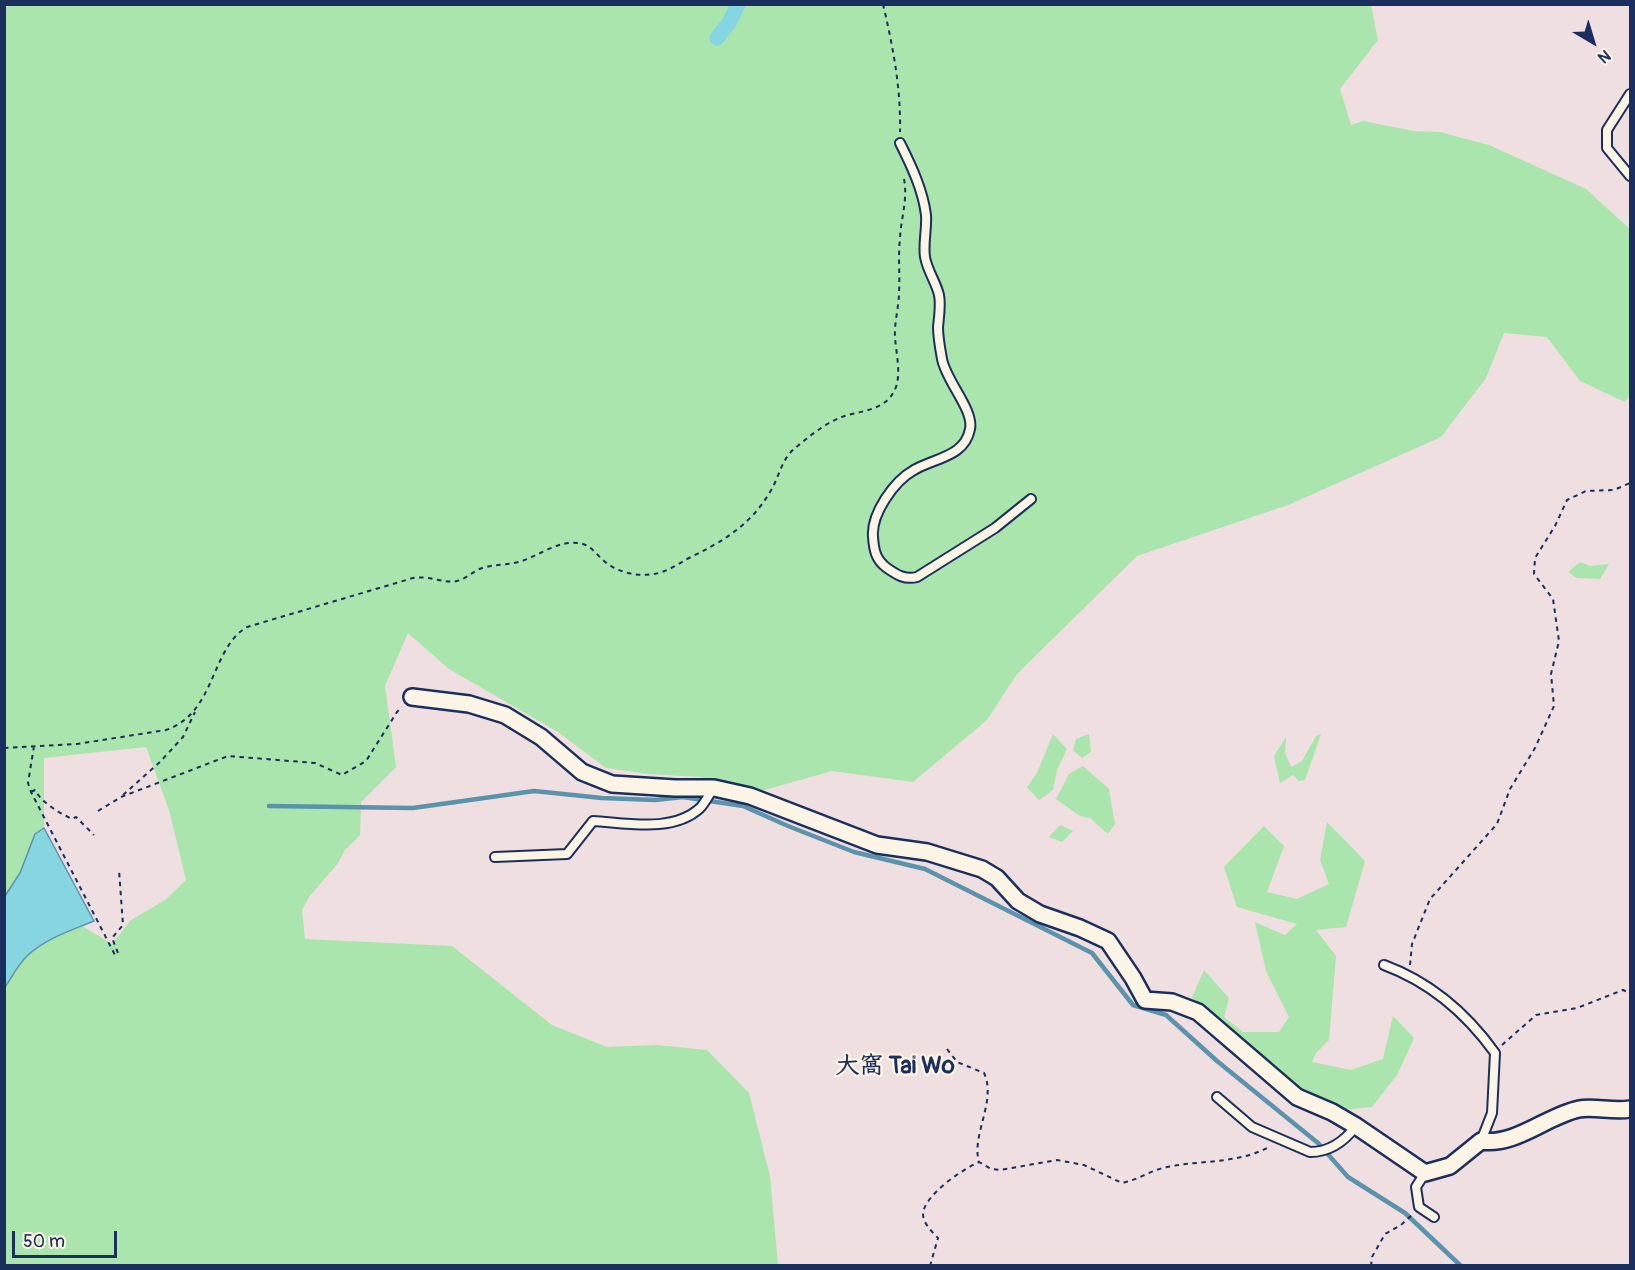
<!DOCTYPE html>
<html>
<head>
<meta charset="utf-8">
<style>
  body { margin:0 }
  #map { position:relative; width:1635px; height:1270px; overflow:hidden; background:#efdfe0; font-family:Pangolin,sans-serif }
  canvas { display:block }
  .frame { position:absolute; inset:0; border:6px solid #1b2f5e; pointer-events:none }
  .north { position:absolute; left:1563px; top:12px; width:60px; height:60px; -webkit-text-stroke:4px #fcf5e5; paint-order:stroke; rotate:142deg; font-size:16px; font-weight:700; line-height:24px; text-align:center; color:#1b2f5e }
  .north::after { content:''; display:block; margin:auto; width:21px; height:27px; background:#1b2f5e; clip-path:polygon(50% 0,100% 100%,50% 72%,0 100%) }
  .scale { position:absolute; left:12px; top:1231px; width:105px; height:27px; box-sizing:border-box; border:3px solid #1b2f5e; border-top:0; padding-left:8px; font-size:18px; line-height:21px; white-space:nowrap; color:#1b2f5e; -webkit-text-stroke:4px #fcf5e5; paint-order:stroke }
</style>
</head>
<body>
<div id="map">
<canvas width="1635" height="1270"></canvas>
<div class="frame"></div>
<div class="north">N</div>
<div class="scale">50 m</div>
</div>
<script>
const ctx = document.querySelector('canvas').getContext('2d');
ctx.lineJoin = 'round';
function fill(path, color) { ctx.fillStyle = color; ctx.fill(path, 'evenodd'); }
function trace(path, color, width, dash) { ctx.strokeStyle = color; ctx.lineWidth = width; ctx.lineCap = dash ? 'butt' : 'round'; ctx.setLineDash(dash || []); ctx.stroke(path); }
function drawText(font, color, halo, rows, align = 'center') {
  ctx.font = font + ' Pangolin,"LXGW WenKai TC",sans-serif'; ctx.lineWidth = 4.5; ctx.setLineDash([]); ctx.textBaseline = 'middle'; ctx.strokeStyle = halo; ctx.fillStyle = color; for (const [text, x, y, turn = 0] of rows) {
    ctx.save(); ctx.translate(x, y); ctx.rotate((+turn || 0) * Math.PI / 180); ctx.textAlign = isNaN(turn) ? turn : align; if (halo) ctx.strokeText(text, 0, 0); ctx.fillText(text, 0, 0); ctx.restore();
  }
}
fill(new Path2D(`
  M 4,5 L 1371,5 L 1378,40 L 1340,89 L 1351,125 L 1363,121 L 1414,131 L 1440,132 L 1489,145 L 1586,189 L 1630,229 L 1630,395 L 1625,402 L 1580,381 L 1547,337 L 1504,333 L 1486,378 L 1441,437 L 1288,505 L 1137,556 L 1017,674 L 987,720 L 913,782 L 832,771 L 754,793 L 701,777 L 649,774 L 606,768 L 558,732 L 449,669 L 408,633 L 385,686 L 396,767 L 361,802 L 360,835 L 345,850 L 338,863 L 309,897 L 302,910 L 305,939 L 452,946 L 552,1025 L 607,1047 L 656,1045 L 707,1050 L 749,1093 L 770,1176 L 778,1265 L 5,1265 L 5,987 L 26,957 L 41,945 L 57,935 L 82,926 L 112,944 L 131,920 L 165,900 L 186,880 L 169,810 L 146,747 L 44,758 L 44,828 L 35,834 L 20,873 L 5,896 Z
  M 1580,562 L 1590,566 L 1609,564 L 1600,579 L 1577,578 L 1568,572 Z
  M 1053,734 L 1067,749 L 1057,770 L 1053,790 L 1039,800 L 1027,787 L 1037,773 Z
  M 1089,734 L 1091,752 L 1082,758 L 1073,750 L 1076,739 Z
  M 1321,734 L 1305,780 L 1299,781 L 1293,775 L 1280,783 L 1274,756 L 1286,737 L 1285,753 L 1291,767 L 1302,761 L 1316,736 Z
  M 1083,766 L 1109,789 L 1115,824 L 1108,834 L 1090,818 L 1080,816 L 1056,799 L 1069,774 Z
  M 1327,822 L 1365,861 L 1346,927 L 1316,930 L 1336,956 L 1329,1040 L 1316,1053 L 1312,1062 L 1351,1070 L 1383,1059 L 1393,1016 L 1414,1038 L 1397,1075 L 1372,1107 L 1343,1110 L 1261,1076 L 1235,1053 L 1192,997 L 1204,970 L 1229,998 L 1224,1017 L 1243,1032 L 1279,1032 L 1289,1017 L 1266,971 L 1255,922 L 1285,935 L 1297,924 L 1237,907 L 1224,867 L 1264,826 L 1284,846 L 1267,892 L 1297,899 L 1329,884 L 1320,860 Z
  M 1060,825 L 1073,831 L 1062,842 L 1049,837 Z`), '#a9e5ac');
const water = new Path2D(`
  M 44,828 L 94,921 C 70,931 46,938 27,956 C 18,965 12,977 5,987 L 5,896 L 20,873 L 35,834 Z`);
fill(water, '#86d6e2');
trace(water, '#5b93ad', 1.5);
trace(new Path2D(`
  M 269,806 L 413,808 L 534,791 L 602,798 L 655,800 L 683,797 L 743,806 L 788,826 L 854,852 L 925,869 L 1092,953 L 1133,1005 L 1166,1015 L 1217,1061 L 1318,1143 L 1348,1177 L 1405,1213 L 1461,1266`), '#5b93ad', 4.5);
trace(new Path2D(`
  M 717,38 L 729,23 L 738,4`), '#86d6e2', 15);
const service = new Path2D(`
  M 900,143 C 911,165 923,190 926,215 C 927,229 923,243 925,257 C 927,270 936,282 939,295 C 941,305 939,317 938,327 C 938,337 940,348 942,359 C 946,381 974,410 970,429 C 965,457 934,458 914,470 C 894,481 871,514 873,537 C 874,551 876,560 887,568 C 897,575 905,580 917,577 L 995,528 L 1031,499
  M 1630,176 L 1607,148 L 1607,130 L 1630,94
  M 495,857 L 567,854 L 593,821 C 627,823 673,833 700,808 C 705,803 709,794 714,788
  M 1384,965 C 1430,982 1467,1014 1495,1053 L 1492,1113 L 1481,1141
  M 1217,1097 L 1252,1127 L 1310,1152 C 1330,1152 1344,1142 1356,1126
  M 1425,1173 L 1416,1187 L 1419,1207 L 1434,1217`);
const minor = new Path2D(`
  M 412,697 L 469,704 L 505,715 L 541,737 L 582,772 L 612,784 L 675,788 L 714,788 L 750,796 L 877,845 L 927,852 L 982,869 L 997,878 L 1018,901 L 1040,914 L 1080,928 L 1108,941 L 1133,978 L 1145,1000 L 1172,1002 L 1198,1012 L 1297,1097 L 1332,1112 L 1356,1126 L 1425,1173 L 1450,1166 L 1481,1141 C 1516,1146 1546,1116 1579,1109 C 1594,1106 1613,1112 1630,1109`);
trace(service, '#1b2f5e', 12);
trace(minor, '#1b2f5e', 20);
trace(new Path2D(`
  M 883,4 C 893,47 901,88 900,132
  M 34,746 L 28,783 L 31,792 L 115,955 L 118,953
  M 4,748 L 77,744 L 166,730 C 216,713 210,649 247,627 L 413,578 C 429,575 445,584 457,581 C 468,578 475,569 486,567 C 498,564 510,565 522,561 C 540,555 557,541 577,543 C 589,543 595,553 603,560 C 616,572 636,577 654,574 C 666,572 677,565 687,559 C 722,542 750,526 770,492 C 779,478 781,460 794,449 C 807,438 823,425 839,418 C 859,410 887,412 896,387 C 901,373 896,352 895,337 C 894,323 899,307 899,292 C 900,274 898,256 900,238 C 901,218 908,199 904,179
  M 31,792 L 35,790 C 42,803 58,812 72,819 L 76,817 L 94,835
  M 123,795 L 160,762 L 183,737 L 195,712
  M 98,811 L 121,797 L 228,756 L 315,763 L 342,775 L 366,761 L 397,712 L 402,707
  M 118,953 L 112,938 L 123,925 L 119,870
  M 1410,965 L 1412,944 L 1430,899 L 1497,824 L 1510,789 L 1535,748 L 1554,706 L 1551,674 L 1559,641 L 1553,599 L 1534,574 L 1535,558 L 1555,526 L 1567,500 L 1586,491 L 1614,490 L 1630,483
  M 1502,1045 L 1536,1015 L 1577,1008 L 1623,990 L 1630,993
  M 947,1049 L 957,1062 L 984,1073 C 997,1101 971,1135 979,1162 L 991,1169 L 1000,1170 L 1057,1160 L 1084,1165 L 1122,1183 C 1138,1180 1151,1170 1167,1167 C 1201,1160 1237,1164 1269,1147
  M 930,1266 L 938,1238 C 932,1232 923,1223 923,1214 C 924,1195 963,1169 979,1162
  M 1371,1266 L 1372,1257 L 1385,1234 L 1401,1225 L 1413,1214`), '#1b2f5e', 2, [4.5, 4.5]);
trace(service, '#fcf5e5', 8);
trace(minor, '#fcf5e5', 15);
drawText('bold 24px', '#1b2f5e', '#fcf5e5', [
  ["大窩 Tai Wo",895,1067]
]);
</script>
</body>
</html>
